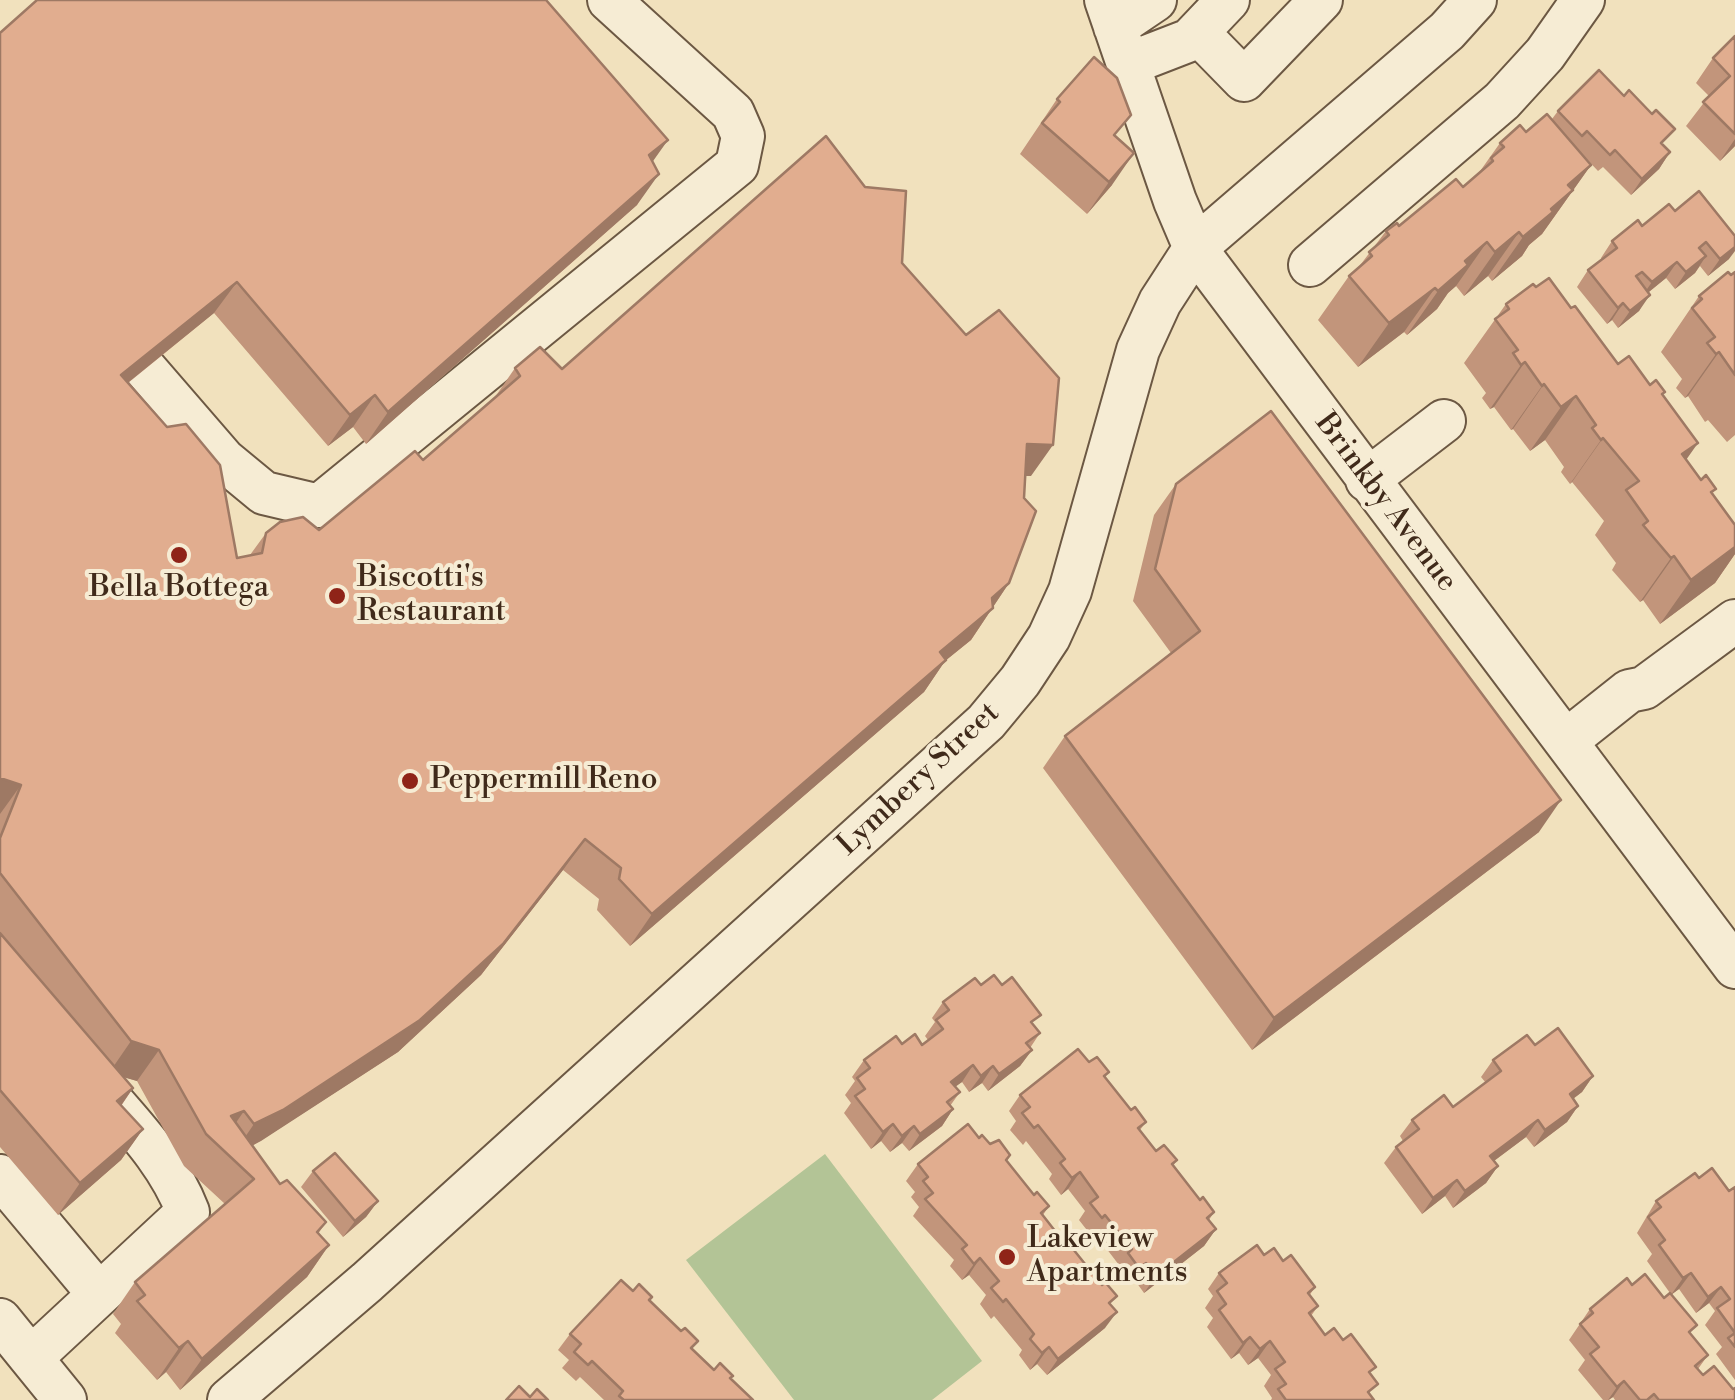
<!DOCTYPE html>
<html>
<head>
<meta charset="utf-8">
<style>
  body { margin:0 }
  canvas { display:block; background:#f1e1bd }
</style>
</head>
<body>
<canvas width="1735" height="1400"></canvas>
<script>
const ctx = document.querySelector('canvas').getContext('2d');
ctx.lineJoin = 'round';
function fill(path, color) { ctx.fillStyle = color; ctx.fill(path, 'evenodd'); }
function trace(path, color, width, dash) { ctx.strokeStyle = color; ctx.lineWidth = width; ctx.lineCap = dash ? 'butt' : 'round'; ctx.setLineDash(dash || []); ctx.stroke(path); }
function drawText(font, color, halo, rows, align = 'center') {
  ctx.font = font + ' "Libre Bodoni",serif'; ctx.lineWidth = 8; ctx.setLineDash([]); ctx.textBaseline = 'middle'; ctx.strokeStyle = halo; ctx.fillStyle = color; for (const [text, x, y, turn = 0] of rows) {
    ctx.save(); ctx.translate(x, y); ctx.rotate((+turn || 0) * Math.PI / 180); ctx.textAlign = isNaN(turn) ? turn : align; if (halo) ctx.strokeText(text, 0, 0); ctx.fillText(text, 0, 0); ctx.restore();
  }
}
fill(new Path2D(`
  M 825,1154 L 982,1361 L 932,1400 L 794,1400 L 686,1260 Z`), '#b3c496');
const minor = new Path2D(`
  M 1106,0 L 1175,201 L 1195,248 L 1735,967
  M 1115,27 L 1155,0
  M 1198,33 L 1244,80 L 1321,0
  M 1128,64 L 1190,40 L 1228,0
  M 1310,265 L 1502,101 L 1545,54 L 1583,0
  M 109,327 L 224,460 L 264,493 L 319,506 L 737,165 L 743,136 L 733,113 L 609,0
  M 1367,480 L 1444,421
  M 1566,741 L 1629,691 L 1644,688 L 1735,621
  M 0,1176 L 98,1293
  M 0,1320 L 65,1400
  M 31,1358 L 188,1212 C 169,1163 136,1129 102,1090
  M 229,1400 L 367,1282 L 986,722 L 1020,681 L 1049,637 L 1070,591 L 1138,350 L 1160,302 L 1195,248 L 1447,31 L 1475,0`);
trace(minor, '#6c5843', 46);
trace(minor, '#f6ecd4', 42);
fill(new Path2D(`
  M 0,33 L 653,162 L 637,205 L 366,444 L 353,427 L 328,446 L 214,313 L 128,383 L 237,558 L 250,555 L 266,533 L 319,530 L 423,460 L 493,400 L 515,368 L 562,369 L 902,263 L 1031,476 L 1025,476 L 1009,583 L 971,640 L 945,661 L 924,692 L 630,946 L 597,910 L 599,899 L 563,870 L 481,975 L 398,1052 L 252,1146 L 280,1184 L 326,1222 L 318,1234 L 329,1245 L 307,1277 L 180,1390 L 166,1372 L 157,1380 L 115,1333 L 121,1324 L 113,1314 L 135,1282 L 225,1204 L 184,1166 L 137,1081 L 124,1077 L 133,1088 L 121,1106 L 143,1129 L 121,1160 L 58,1215 L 0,1147 Z
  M 1735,36 L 1735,146 L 1720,161 L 1686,126 L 1709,96 L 1696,83 L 1713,58 Z
  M 1057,99 L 1116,137 L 1112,185 L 1087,214 L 1020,154 Z
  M 1558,111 L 1664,146 L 1670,152 L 1659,169 L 1631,195 L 1603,167 L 1598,171 L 1579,151 L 1591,165 L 1542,234 L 1529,245 L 1522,256 L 1492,281 L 1488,276 L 1464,296 L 1456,286 L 1448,293 L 1437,309 L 1407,335 L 1404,332 L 1358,367 L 1318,320 L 1349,276 L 1358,268 L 1386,231 L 1399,226 L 1463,187 L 1478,174 L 1500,143 L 1552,119 Z
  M 1675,211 L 1729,259 L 1708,276 L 1700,266 L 1695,273 L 1675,289 L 1666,278 L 1649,292 L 1639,311 L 1618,328 L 1612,320 L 1607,324 L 1577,287 L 1588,270 L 1602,260 L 1601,258 L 1612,241 Z
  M 1735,272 L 1735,435 L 1727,442 L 1708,420 L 1705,422 L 1688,396 L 1685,398 L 1676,388 L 1682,379 L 1661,352 L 1699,296 Z
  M 1536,287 L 1571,308 L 1618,364 L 1650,385 L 1663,395 L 1686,460 L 1701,480 L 1716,489 L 1712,494 L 1735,525 L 1735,554 L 1715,583 L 1660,624 L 1643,600 L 1640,602 L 1612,570 L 1616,563 L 1595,535 L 1604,521 L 1572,482 L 1570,484 L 1561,472 L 1564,467 L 1545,440 L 1530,451 L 1513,429 L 1511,430 L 1494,407 L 1490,409 L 1482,398 L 1486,393 L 1464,363 L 1506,304 Z
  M 1176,484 L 1539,832 L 1252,1050 L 1043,768 L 1065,736 L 1171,653 L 1133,601 L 1154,515 Z
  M 981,985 L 1034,1025 L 1040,1033 L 1030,1048 L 1032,1050 L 1020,1066 L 988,1091 L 982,1083 L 969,1092 L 962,1082 L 955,1086 L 960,1092 L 950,1106 L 953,1109 L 942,1126 L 909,1151 L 902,1143 L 890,1152 L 881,1141 L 871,1149 L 844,1113 L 851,1103 L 845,1095 L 855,1081 L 852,1077 L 864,1060 L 902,1044 L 922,1045 L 928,1040 L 925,1036 L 935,1022 L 932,1018 L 943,1002 Z
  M 1535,1045 L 1593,1076 L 1582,1092 L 1573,1099 L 1578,1106 L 1567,1122 L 1534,1147 L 1526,1137 L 1494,1161 L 1498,1166 L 1486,1183 L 1453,1208 L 1445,1196 L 1422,1214 L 1384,1163 L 1396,1147 L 1403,1141 L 1400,1136 L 1412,1120 L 1453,1107 L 1486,1083 L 1481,1077 L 1493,1060 Z
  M 1089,1062 L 1109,1072 L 1105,1077 L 1131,1110 L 1146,1122 L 1140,1130 L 1156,1151 L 1177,1160 L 1173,1166 L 1200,1200 L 1214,1212 L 1209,1220 L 1216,1229 L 1204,1246 L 1144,1293 L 1134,1279 L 1128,1284 L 1116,1269 L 1119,1265 L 1093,1231 L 1090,1234 L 1079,1220 L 1085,1211 L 1068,1189 L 1061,1195 L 1049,1179 L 1052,1174 L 1026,1141 L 1023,1145 L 1010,1130 L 1016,1121 L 1009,1111 L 1020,1095 Z
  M 979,1138 L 1010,1155 L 1007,1161 L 1034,1195 L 1049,1206 L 1043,1215 L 1059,1236 L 1078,1245 L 1074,1251 L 1111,1305 L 1105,1328 L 1047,1375 L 1037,1364 L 1030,1370 L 1019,1355 L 1022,1350 L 994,1316 L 991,1319 L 980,1304 L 986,1295 L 969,1275 L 962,1280 L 950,1266 L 954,1260 L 913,1216 L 919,1207 L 911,1197 L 915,1192 L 906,1181 L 918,1164 Z
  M 313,1171 L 378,1201 L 366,1217 L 343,1237 L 301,1187 Z
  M 1699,1178 L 1729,1191 L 1735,1187 L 1735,1380 L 1716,1354 L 1722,1347 L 1705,1325 L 1715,1311 L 1709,1303 L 1696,1313 L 1679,1289 L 1672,1294 L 1691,1334 L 1708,1355 L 1698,1369 L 1703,1375 L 1735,1400 L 1615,1400 L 1613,1397 L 1609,1400 L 1603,1400 L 1578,1370 L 1585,1360 L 1569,1340 L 1590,1309 L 1632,1285 L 1664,1298 L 1670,1293 L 1647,1261 L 1652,1254 L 1637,1233 L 1656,1201 Z
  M 1264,1255 L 1283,1261 L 1315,1287 L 1309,1296 L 1318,1306 L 1311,1316 L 1325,1335 L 1370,1374 L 1370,1395 L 1374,1400 L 1271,1400 L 1272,1398 L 1264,1386 L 1271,1375 L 1258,1358 L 1248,1365 L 1239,1353 L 1231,1359 L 1207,1327 L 1213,1318 L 1205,1308 L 1213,1296 L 1208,1289 L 1219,1273 Z
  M 633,1291 L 650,1300 L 693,1349 L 714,1370 L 730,1379 L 753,1400 L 604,1400 L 580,1377 L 576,1381 L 562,1368 L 569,1360 L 558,1350 L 570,1334 Z`), '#c2957b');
fill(new Path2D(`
  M 1735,139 L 1735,146 L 1720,161 Z
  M 668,140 L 646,171 L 649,155 Z
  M 1670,152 L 1659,169 L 1631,195 L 1642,179 Z
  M 1134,153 L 1112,185 L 1087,214 L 1109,182 Z
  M 1591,165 L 1542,234 L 1529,245 L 1522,256 L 1492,281 L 1523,237 L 1568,185 Z
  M 659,174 L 637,205 L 366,444 L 388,412 Z
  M 1519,232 L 1488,276 L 1464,296 L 1495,252 Z
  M 1487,242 L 1456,286 L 1448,293 L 1437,309 L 1407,335 L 1438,291 L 1465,261 Z
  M 1735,247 L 1735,251 L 1729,259 L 1708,276 L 1720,259 Z
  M 1706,256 L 1695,273 L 1675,289 L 1686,272 Z
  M 1677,262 L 1666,278 L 1640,299 L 1652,282 Z
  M 237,282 L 214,313 L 99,406 L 121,375 Z
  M 1435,288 L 1404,332 L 1358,367 L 1389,323 Z
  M 1650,295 L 1639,311 L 1618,328 L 1630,311 Z
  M 1623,303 L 1612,320 L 1607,324 L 1618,308 Z
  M 1719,352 L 1688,396 L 1685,398 L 1716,354 Z
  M 1525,362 L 1494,407 L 1490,409 L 1521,365 Z
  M 1544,384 L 1513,429 L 1511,430 L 1542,386 Z
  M 375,395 L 353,427 L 328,446 L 350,415 Z
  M 1576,396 L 1545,440 L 1530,451 L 1561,407 Z
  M 1603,438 L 1572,482 L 1570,484 L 1601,440 Z
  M 1698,443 L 1667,487 L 1682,454 Z
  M 1027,444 L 1053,445 L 1031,476 L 1005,476 Z
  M 1735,547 L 1735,554 L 1715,583 L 1660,624 L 1691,580 Z
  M 1674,556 L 1643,600 L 1640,602 L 1671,558 Z
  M 1009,583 L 971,640 L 945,661 L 924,692 L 630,946 L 652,914 L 940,652 L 992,598 Z
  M 0,778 L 21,785 L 0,814 Z
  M 1561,800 L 1539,832 L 1252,1050 L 1274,1018 Z
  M 585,839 L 563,870 L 481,975 L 398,1052 L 261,1141 L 232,1156 L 254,1124 Z
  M 131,1041 L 159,1050 L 137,1081 L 109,1073 Z
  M 1032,1050 L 1020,1066 L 988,1091 L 999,1074 Z
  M 973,1065 L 962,1082 L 940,1098 L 951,1082 Z
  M 993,1066 L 982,1083 L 969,1092 L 981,1076 Z
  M 1593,1076 L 1582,1092 L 1558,1110 L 1570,1094 Z
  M 133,1088 L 111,1120 L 117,1101 Z
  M 1578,1106 L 1567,1122 L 1534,1147 L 1545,1130 Z
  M 953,1109 L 942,1126 L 909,1151 L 920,1134 Z
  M 244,1111 L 222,1143 L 231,1116 Z
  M 1538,1120 L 1526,1137 L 1479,1172 L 1490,1156 Z
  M 893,1124 L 881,1141 L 871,1149 L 883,1132 Z
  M 914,1126 L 902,1143 L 890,1152 L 902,1136 Z
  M 143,1129 L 121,1160 L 58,1215 L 80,1183 Z
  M 1498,1166 L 1486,1183 L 1453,1208 L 1465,1191 Z
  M 1080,1172 L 1068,1189 L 1061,1195 L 1072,1178 Z
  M 1457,1180 L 1445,1196 L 1422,1214 L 1433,1198 Z
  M 378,1201 L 366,1217 L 343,1237 L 355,1221 Z
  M 1216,1229 L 1204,1246 L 1144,1293 L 1156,1276 Z
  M 329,1245 L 307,1277 L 180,1390 L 202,1359 Z
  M 980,1258 L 969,1275 L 962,1280 L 974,1264 Z
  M 1146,1263 L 1134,1279 L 1128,1284 L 1139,1268 Z
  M 1691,1273 L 1679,1289 L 1671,1295 L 1683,1278 Z
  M 1721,1287 L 1709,1303 L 1696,1313 L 1708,1297 Z
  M 1117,1312 L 1105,1328 L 1047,1375 L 1058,1359 Z
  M 1250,1337 L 1239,1353 L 1231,1359 L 1243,1343 Z
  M 188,1341 L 166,1372 L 157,1380 L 179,1348 Z
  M 1270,1341 L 1258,1358 L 1248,1365 L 1260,1349 Z
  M 1049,1347 L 1037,1364 L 1030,1370 L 1042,1353 Z
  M 1624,1381 L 1613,1397 L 1608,1400 L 1617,1387 Z`), '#9e7964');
const building = new Path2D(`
  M 37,0 L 546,0 L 668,140 L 649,155 L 659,174 L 388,412 L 375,395 L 350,415 L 237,282 L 121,375 L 167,427 L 186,424 L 220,465 L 237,558 L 262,553 L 266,533 L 280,522 L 303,517 L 319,530 L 415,451 L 423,460 L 520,376 L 515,368 L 540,347 L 562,369 L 826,136 L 865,187 L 906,191 L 902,263 L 966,335 L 999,310 L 1059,378 L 1053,445 L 1027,444 L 1024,498 L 1036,511 L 1009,583 L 992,598 L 993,608 L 940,652 L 946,660 L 652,914 L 619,879 L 621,868 L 585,839 L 503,944 L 420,1020 L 283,1110 L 254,1124 L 244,1111 L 231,1116 L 280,1184 L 287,1180 L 326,1222 L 317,1232 L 329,1245 L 202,1359 L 188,1341 L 179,1348 L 137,1301 L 145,1295 L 135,1282 L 254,1179 L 206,1134 L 159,1050 L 131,1041 L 0,873 L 0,838 L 21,785 L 0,778 L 0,33 Z
  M 1735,36 L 1735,134 L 1703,102 L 1730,76 L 1713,58 Z
  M 1094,57 L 1117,78 L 1131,115 L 1114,135 L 1134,153 L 1109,182 L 1042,123 L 1060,102 L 1057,99 Z
  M 1599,70 L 1624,96 L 1629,90 L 1652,114 L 1656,110 L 1675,129 L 1661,143 L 1670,152 L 1642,179 L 1615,150 L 1610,155 L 1587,131 L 1582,136 L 1558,111 Z
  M 1547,114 L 1591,165 L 1568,185 L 1573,190 L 1551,209 L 1553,212 L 1523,237 L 1519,232 L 1495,252 L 1487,242 L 1465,261 L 1468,265 L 1438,291 L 1435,288 L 1389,323 L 1349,276 L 1372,256 L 1369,252 L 1389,235 L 1386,231 L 1397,223 L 1399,226 L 1456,179 L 1463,187 L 1493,161 L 1491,158 L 1504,147 L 1500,143 L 1520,125 L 1526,132 Z
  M 1699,191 L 1735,236 L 1735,247 L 1720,259 L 1706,242 L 1699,248 L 1706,256 L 1686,272 L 1677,262 L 1652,282 L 1642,272 L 1636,276 L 1650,295 L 1630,311 L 1623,303 L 1618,308 L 1588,270 L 1617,248 L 1612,241 L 1638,220 L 1642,226 L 1669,204 L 1675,211 Z
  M 1728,272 L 1731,275 L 1735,272 L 1735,375 L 1719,352 L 1716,354 L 1707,343 L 1715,337 L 1692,308 L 1702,299 L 1699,296 Z
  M 1549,278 L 1571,308 L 1575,306 L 1618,364 L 1629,356 L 1650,385 L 1656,380 L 1665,392 L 1662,394 L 1698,443 L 1682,454 L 1701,480 L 1706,475 L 1716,489 L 1711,492 L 1735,525 L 1735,547 L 1691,580 L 1674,556 L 1671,558 L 1643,525 L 1648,521 L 1626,490 L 1639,481 L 1603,438 L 1601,440 L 1592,428 L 1596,425 L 1576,396 L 1561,407 L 1544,384 L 1542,386 L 1525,362 L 1521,365 L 1513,353 L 1518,350 L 1495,319 L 1509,309 L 1506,304 L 1533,284 L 1536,287 Z
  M 1271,411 L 1561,800 L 1274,1018 L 1065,736 L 1200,631 L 1155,569 L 1176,484 Z
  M 0,933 L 133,1088 L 117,1101 L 143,1129 L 80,1183 L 0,1090 Z
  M 994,975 L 1002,985 L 1012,977 L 1041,1015 L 1031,1022 L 1040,1033 L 1026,1043 L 1032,1050 L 999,1074 L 993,1066 L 981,1076 L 973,1065 L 951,1082 L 960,1092 L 947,1102 L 953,1109 L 920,1134 L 914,1126 L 902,1136 L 893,1124 L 883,1132 L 855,1096 L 865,1089 L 857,1078 L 870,1068 L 864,1060 L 896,1036 L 902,1044 L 915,1034 L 922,1045 L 943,1029 L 936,1020 L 949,1010 L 943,1002 L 975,978 L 981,985 Z
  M 1558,1028 L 1593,1076 L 1570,1094 L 1578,1106 L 1545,1130 L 1538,1120 L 1490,1156 L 1498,1166 L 1465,1191 L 1457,1180 L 1433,1198 L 1396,1147 L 1419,1129 L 1412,1120 L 1444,1095 L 1453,1107 L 1501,1071 L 1493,1060 L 1527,1035 L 1535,1045 Z
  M 1078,1049 L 1089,1062 L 1097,1057 L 1109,1072 L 1104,1076 L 1131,1110 L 1135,1107 L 1146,1122 L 1138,1128 L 1156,1151 L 1164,1145 L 1177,1160 L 1172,1164 L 1200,1200 L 1203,1197 L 1214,1212 L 1207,1218 L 1216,1229 L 1156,1276 L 1146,1263 L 1139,1268 L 1128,1253 L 1132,1249 L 1105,1215 L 1102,1218 L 1090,1203 L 1098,1197 L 1080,1172 L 1072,1178 L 1060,1163 L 1065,1159 L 1038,1125 L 1034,1128 L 1022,1113 L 1030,1107 L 1020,1095 Z
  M 968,1124 L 979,1138 L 982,1135 L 990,1144 L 999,1140 L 1010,1155 L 1006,1160 L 1034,1195 L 1037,1192 L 1049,1206 L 1041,1213 L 1059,1236 L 1066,1230 L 1078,1245 L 1073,1249 L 1102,1285 L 1105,1282 L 1117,1296 L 1109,1303 L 1117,1312 L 1058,1359 L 1049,1347 L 1042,1353 L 1030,1339 L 1034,1334 L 1006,1299 L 1003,1302 L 991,1288 L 999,1281 L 980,1258 L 974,1264 L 962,1249 L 967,1245 L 925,1199 L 933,1193 L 923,1181 L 928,1177 L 918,1164 Z
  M 335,1153 L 378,1201 L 355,1221 L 313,1171 Z
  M 1712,1168 L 1729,1191 L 1735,1187 L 1735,1347 L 1728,1338 L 1735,1333 L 1717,1308 L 1730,1299 L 1721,1287 L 1708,1297 L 1691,1273 L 1683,1278 L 1659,1245 L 1665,1240 L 1648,1217 L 1661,1207 L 1656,1201 L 1695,1173 L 1699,1178 Z
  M 1257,1245 L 1264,1255 L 1274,1248 L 1283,1261 L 1291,1255 L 1315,1287 L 1308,1293 L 1318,1306 L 1309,1313 L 1325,1335 L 1334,1328 L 1343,1340 L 1351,1334 L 1376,1367 L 1369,1372 L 1378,1384 L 1368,1392 L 1374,1400 L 1286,1400 L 1278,1389 L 1286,1384 L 1275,1369 L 1285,1362 L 1270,1341 L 1260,1349 L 1250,1337 L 1243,1343 L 1219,1310 L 1226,1304 L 1217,1291 L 1227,1283 L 1219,1273 Z
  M 1645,1274 L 1664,1298 L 1670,1293 L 1697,1325 L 1689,1332 L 1708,1355 L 1695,1366 L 1703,1375 L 1714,1366 L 1733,1389 L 1735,1388 L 1735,1400 L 1659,1400 L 1654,1394 L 1647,1400 L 1640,1400 L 1624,1381 L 1617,1387 L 1590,1354 L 1599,1347 L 1580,1324 L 1593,1313 L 1590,1309 L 1627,1278 L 1632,1285 Z
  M 621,1280 L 633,1291 L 639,1284 L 652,1297 L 649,1300 L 681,1331 L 685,1328 L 698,1341 L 691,1348 L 714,1370 L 720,1363 L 733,1376 L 730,1378 L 753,1400 L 624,1400 L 619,1396 L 623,1391 L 592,1361 L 588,1365 L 574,1352 L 581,1344 L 570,1334 Z
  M 519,1386 L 530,1397 L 537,1389 L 548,1400 L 506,1400 Z`);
fill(building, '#e1ad8f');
trace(building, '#9e7964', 2.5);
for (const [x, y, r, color] of [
  [179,555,10,"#8f2418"],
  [337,596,10,"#8f2418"],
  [410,781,10,"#8f2418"],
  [1007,1257,10,"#8f2418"]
]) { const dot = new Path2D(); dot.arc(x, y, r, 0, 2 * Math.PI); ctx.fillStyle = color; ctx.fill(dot); trace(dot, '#f6ecd4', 4); }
drawText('30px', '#402a1a', '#f6ecd4', [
  ["Brinkby Avenue",1385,503,53],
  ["Lymbery Street",919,780,-43]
]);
drawText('30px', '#402a1a', '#f6ecd4', [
  ["Biscotti's",357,579],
  ["Restaurant",357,613],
  ["Bella Bottega",179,589,"center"],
  ["Peppermill Reno",430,781],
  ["Lakeview",1027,1240],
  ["Apartments",1027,1274]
], 'left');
</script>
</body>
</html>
